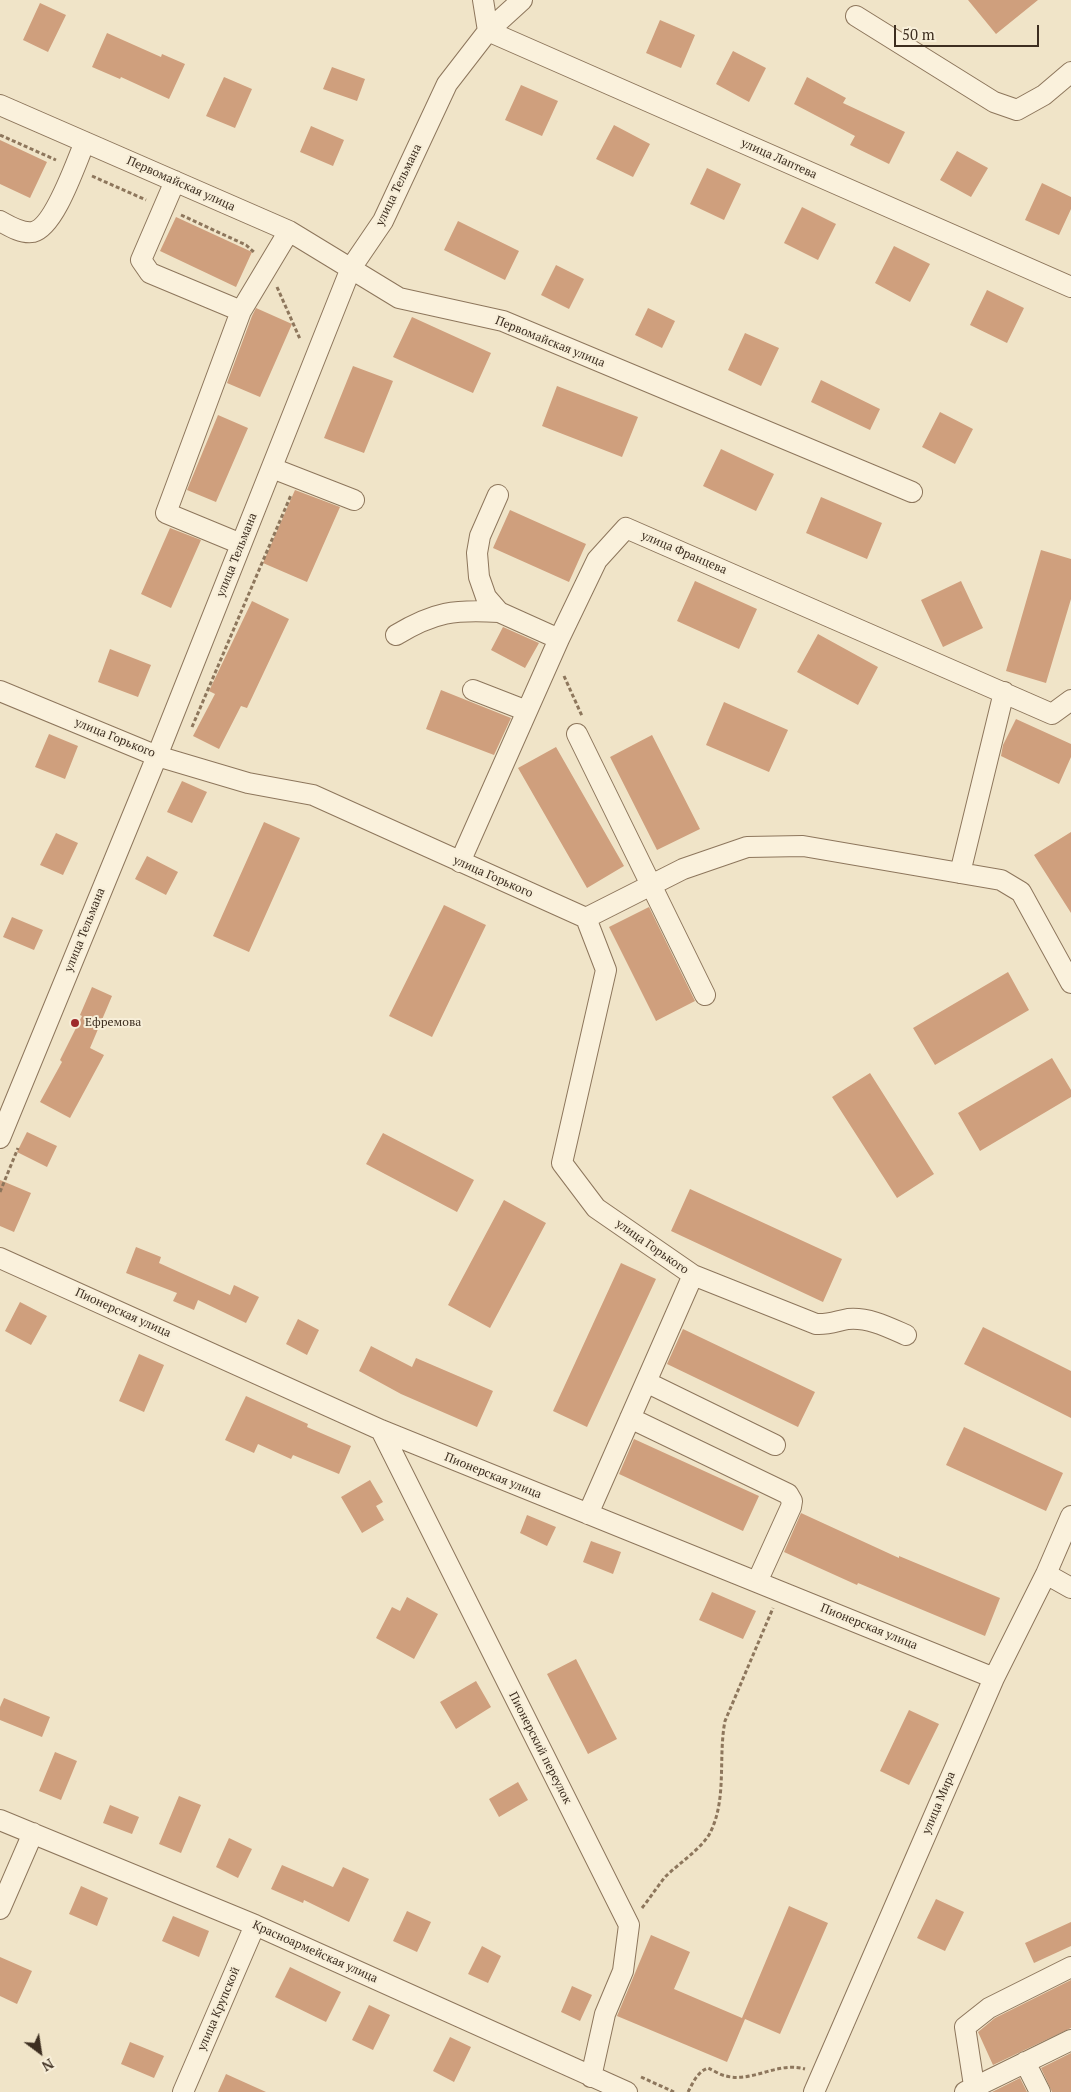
<!DOCTYPE html>
<html>
<head>
<meta charset="utf-8">
<style>
  body { margin:0 }
  #map { position:relative; width:1071px; height:2092px; overflow:hidden; background:#f0e4c8; font-family:"PT Serif",serif }
  canvas { display:block }
  .north { position:absolute; left:15px; top:2027px; width:50px; height:50px; -webkit-text-stroke:4px #f7eed8; paint-order:stroke; rotate:149deg; font-size:14px; font-weight:700; line-height:20px; text-align:center; color:#3d2e20 }
  .north::after { content:''; display:block; margin:auto; width:18px; height:22px; background:#3d2e20; clip-path:polygon(50% 0,100% 100%,50% 72%,0 100%) }
  .scale { position:absolute; left:894px; top:25px; width:145px; height:22px; box-sizing:border-box; border:2px solid #3d2e20; border-top:0; padding-left:6px; font-size:15px; line-height:18px; white-space:nowrap; color:#3d2e20; -webkit-text-stroke:4px #f7eed8; paint-order:stroke }
</style>
</head>
<body>
<div id="map">
<canvas width="1071" height="2092"></canvas>
<div class="north">N</div>
<div class="scale">50 m</div>
</div>
<script>
const ctx = document.querySelector('canvas').getContext('2d');
ctx.lineJoin = 'round';
function fill(path, color) { ctx.fillStyle = color; ctx.fill(path, 'evenodd'); }
function trace(path, color, width, dash) { ctx.strokeStyle = color; ctx.lineWidth = width; ctx.lineCap = dash ? 'butt' : 'round'; ctx.setLineDash(dash || []); ctx.stroke(path); }
function drawText(font, color, halo, rows, align = 'center') {
  ctx.font = font + ' "PT Serif",serif'; ctx.lineWidth = 4; ctx.setLineDash([]); ctx.textBaseline = 'middle'; ctx.strokeStyle = halo; ctx.fillStyle = color; for (const [text, x, y, turn = 0] of rows) {
    ctx.save(); ctx.translate(x, y); ctx.rotate((+turn || 0) * Math.PI / 180); ctx.textAlign = isNaN(turn) ? turn : align; if (halo) ctx.strokeText(text, 0, 0); ctx.fillText(text, 0, 0); ctx.restore();
  }
}
fill(new Path2D(`
  M 968,0 L 1038,0 L 996,34 Z
  M 40,3 L 66,15 L 48,52 L 23,40 Z
  M 660,20 L 695,35 L 681,68 L 646,53 Z
  M 107,33 L 161,57 L 162,54 L 185,64 L 169,99 L 121,77 L 120,79 L 92,67 Z
  M 733,51 L 766,68 L 749,102 L 716,84 Z
  M 332,67 L 365,79 L 357,101 L 323,89 Z
  M 224,77 L 252,89 L 235,128 L 206,116 Z
  M 807,77 L 846,98 L 843,103 L 905,132 L 889,164 L 850,145 L 855,136 L 794,104 Z
  M 521,85 L 558,101 L 542,136 L 505,120 Z
  M 614,125 L 650,144 L 633,177 L 596,159 Z
  M 311,126 L 344,140 L 333,166 L 300,152 Z
  M 0,140 L 47,162 L 30,198 L 0,184 Z
  M 957,151 L 988,168 L 971,197 L 940,180 Z
  M 707,168 L 741,184 L 724,220 L 690,204 Z
  M 1042,183 L 1071,197 L 1071,209 L 1059,235 L 1025,220 Z
  M 802,207 L 836,224 L 818,260 L 784,243 Z
  M 176,217 L 252,252 L 236,287 L 160,251 Z
  M 458,221 L 519,251 L 505,280 L 444,250 Z
  M 894,246 L 930,264 L 910,302 L 875,283 Z
  M 556,265 L 584,279 L 569,309 L 541,295 Z
  M 987,290 L 1024,308 L 1007,343 L 970,325 Z
  M 256,308 L 292,324 L 260,397 L 227,383 L 252,316 Z
  M 648,308 L 675,321 L 662,348 L 635,335 Z
  M 412,317 L 491,353 L 473,393 L 393,357 Z
  M 745,333 L 779,348 L 761,386 L 728,370 Z
  M 353,366 L 393,381 L 364,453 L 324,438 Z
  M 821,380 L 880,409 L 870,430 L 811,402 Z
  M 557,386 L 638,417 L 622,457 L 542,426 Z
  M 940,412 L 973,429 L 955,464 L 922,447 Z
  M 218,415 L 248,428 L 216,502 L 187,490 Z
  M 721,449 L 774,474 L 756,511 L 703,486 Z
  M 295,490 L 340,507 L 307,582 L 263,563 Z
  M 821,497 L 882,523 L 867,559 L 806,533 Z
  M 510,510 L 586,544 L 569,582 L 493,548 Z
  M 170,528 L 201,540 L 171,608 L 141,594 Z
  M 1041,550 L 1071,559 L 1071,599 L 1046,683 L 1006,671 Z
  M 695,581 L 757,609 L 739,649 L 677,621 Z
  M 961,581 L 983,628 L 943,647 L 921,600 Z
  M 252,601 L 289,619 L 247,708 L 241,706 L 219,749 L 193,736 L 215,694 L 209,691 Z
  M 503,627 L 539,643 L 525,668 L 491,650 Z
  M 818,634 L 878,667 L 858,705 L 797,672 Z
  M 110,649 L 151,665 L 138,697 L 98,682 Z
  M 441,690 L 511,718 L 494,755 L 426,729 Z
  M 724,702 L 788,730 L 769,772 L 706,745 Z
  M 1016,719 L 1071,744 L 1071,757 L 1059,784 L 1001,756 L 1003,745 Z
  M 49,734 L 78,746 L 65,779 L 35,767 Z
  M 652,735 L 700,829 L 657,850 L 610,757 Z
  M 556,747 L 624,866 L 587,888 L 518,768 Z
  M 182,781 L 207,792 L 192,823 L 167,812 Z
  M 264,822 L 300,838 L 249,952 L 213,936 Z
  M 1071,832 L 1071,913 L 1034,855 Z
  M 56,833 L 78,843 L 63,875 L 40,865 Z
  M 147,856 L 178,872 L 166,895 L 135,879 Z
  M 444,905 L 486,925 L 432,1037 L 389,1016 Z
  M 649,907 L 695,1001 L 656,1021 L 609,927 Z
  M 12,917 L 43,930 L 34,950 L 3,937 Z
  M 1008,972 L 1029,1010 L 935,1065 L 913,1028 Z
  M 92,987 L 112,996 L 90,1048 L 104,1055 L 70,1118 L 40,1102 L 62,1062 L 60,1060 L 82,1016 L 80,1015 Z
  M 1052,1058 L 1071,1090 L 1071,1097 L 980,1151 L 958,1113 Z
  M 870,1073 L 934,1174 L 897,1198 L 832,1097 Z
  M 27,1132 L 57,1146 L 47,1167 L 17,1152 Z
  M 383,1133 L 474,1180 L 457,1212 L 366,1164 Z
  M 0,1180 L 31,1193 L 14,1232 L 0,1226 Z
  M 690,1189 L 842,1259 L 823,1302 L 671,1231 Z
  M 504,1200 L 546,1223 L 490,1328 L 448,1305 Z
  M 136,1247 L 161,1257 L 159,1263 L 230,1295 L 234,1285 L 259,1297 L 246,1323 L 198,1300 L 194,1310 L 173,1301 L 177,1293 L 126,1273 Z
  M 621,1263 L 656,1279 L 587,1427 L 553,1411 Z
  M 20,1302 L 47,1316 L 31,1345 L 5,1331 Z
  M 298,1319 L 319,1330 L 307,1355 L 286,1344 Z
  M 983,1327 L 1071,1371 L 1071,1418 L 964,1364 Z
  M 683,1329 L 815,1392 L 798,1427 L 667,1364 Z
  M 371,1346 L 412,1367 L 416,1358 L 493,1391 L 477,1427 L 401,1394 L 359,1371 Z
  M 139,1354 L 164,1365 L 144,1412 L 119,1401 Z
  M 246,1396 L 308,1424 L 307,1427 L 351,1446 L 339,1474 L 293,1455 L 291,1459 L 258,1444 L 254,1453 L 225,1440 Z
  M 964,1427 L 1063,1473 L 1046,1511 L 946,1465 Z
  M 634,1439 L 759,1496 L 743,1531 L 619,1474 Z
  M 370,1480 L 383,1502 L 376,1506 L 384,1520 L 362,1533 L 341,1497 Z
  M 801,1513 L 899,1558 L 899,1556 L 1000,1598 L 985,1636 L 858,1583 L 857,1585 L 784,1552 Z
  M 527,1515 L 556,1527 L 547,1546 L 520,1533 Z
  M 591,1541 L 621,1552 L 613,1574 L 583,1562 Z
  M 712,1592 L 756,1611 L 743,1639 L 699,1620 Z
  M 407,1597 L 438,1614 L 414,1659 L 376,1638 L 392,1607 L 400,1611 Z
  M 576,1659 L 617,1739 L 588,1754 L 547,1674 Z
  M 476,1681 L 491,1707 L 456,1729 L 440,1702 Z
  M 4,1698 L 50,1717 L 42,1737 L 0,1720 L 0,1707 Z
  M 909,1710 L 939,1724 L 909,1785 L 880,1771 Z
  M 55,1752 L 77,1761 L 61,1800 L 39,1791 Z
  M 518,1782 L 528,1800 L 499,1817 L 489,1799 Z
  M 179,1796 L 201,1805 L 181,1853 L 159,1844 Z
  M 110,1805 L 139,1817 L 132,1834 L 103,1823 Z
  M 229,1838 L 252,1849 L 238,1878 L 216,1867 Z
  M 282,1865 L 333,1887 L 343,1867 L 369,1879 L 349,1922 L 304,1900 L 303,1903 L 271,1889 Z
  M 81,1886 L 108,1898 L 97,1926 L 69,1914 Z
  M 936,1899 L 964,1912 L 945,1951 L 917,1938 Z
  M 789,1906 L 828,1923 L 780,2034 L 745,2019 L 727,2062 L 617,2016 L 651,1935 L 690,1952 L 674,1989 L 742,2018 Z
  M 407,1911 L 431,1922 L 417,1952 L 393,1941 Z
  M 173,1916 L 209,1931 L 199,1957 L 162,1941 Z
  M 1071,1922 L 1071,1946 L 1034,1963 L 1025,1943 Z
  M 482,1946 L 501,1956 L 488,1983 L 468,1974 Z
  M 0,1957 L 32,1971 L 17,2004 L 0,1996 Z
  M 290,1967 L 341,1992 L 326,2022 L 275,1997 Z
  M 1071,1980 L 1071,2028 L 993,2065 L 978,2032 L 995,2018 Z
  M 572,1986 L 592,1995 L 580,2021 L 561,2012 Z
  M 369,2005 L 390,2015 L 373,2050 L 352,2040 Z
  M 450,2037 L 471,2047 L 454,2082 L 433,2071 Z
  M 130,2042 L 164,2056 L 154,2078 L 121,2064 Z
  M 1071,2053 L 1071,2092 L 1052,2092 L 1041,2068 Z
  M 226,2074 L 266,2092 L 218,2092 Z
  M 1020,2078 L 1027,2092 L 992,2092 Z`), '#cf9f7d');
const minor = new Path2D(`
  M 483,0 L 488,31 L 1071,287
  M 856,16 L 994,102 L 1017,110 L 1044,95 L 1071,72
  M 0,105 L 289,231 L 399,298 L 503,321 L 912,492
  M 175,181 L 141,260 L 150,273 L 241,311
  M 0,221 C 9,226 22,234 33,232 C 55,227 76,162 85,142
  M 272,468 L 354,500
  M 498,495 L 480,536 L 477,553 L 479,577 L 486,597 L 499,612 L 559,639
  M 241,544 L 166,513 L 241,311 L 289,231
  M 396,635 C 434,612 455,609 499,612
  M 473,690 L 527,711
  M 0,691 L 157,756 L 248,783 L 313,795 L 586,918 L 606,970 L 562,1163 L 596,1208 L 693,1275
  M 577,734 L 705,995
  M 460,862 L 559,639 L 597,560 L 626,528 L 1052,714 L 1071,700
  M 960,873 L 1004,692
  M 586,918 L 683,869 L 747,847 L 803,846 L 1001,880 L 1021,892 L 1071,983
  M 0,1138 L 157,756 L 351,268 L 383,221 L 447,84 L 488,31 L 522,0
  M 0,1258 L 381,1430 L 994,1678
  M 646,1382 L 775,1445
  M 630,1418 L 788,1494 L 792,1501 L 791,1507 L 757,1582
  M 381,1430 L 629,1925 L 623,1971 L 605,2014 L 591,2077
  M 588,1514 L 693,1275 L 816,1324 C 828,1325 837,1321 848,1319 C 868,1317 888,1327 906,1335
  M 1046,1574 L 1071,1588
  M 0,1820 L 255,1925 L 627,2092
  M 0,1909 L 33,1833
  M 1025,2062 L 1040,2092
  M 183,2092 L 255,1925
  M 814,2092 L 994,1678 L 1046,1574 L 1071,1516
  M 965,2092 L 1071,2040
  M 975,2092 L 965,2027 L 989,2008 L 1071,1967`);
trace(minor, '#8d765c', 22);
trace(new Path2D(`
  M 0,135 L 56,160
  M 92,176 L 146,200
  M 181,215 L 246,245 L 255,253
  M 277,287 L 300,339
  M 564,676 L 582,716
  M 192,727 L 291,495
  M 0,1192 L 18,1148
  M 642,1908 C 650,1898 657,1887 665,1877 C 678,1864 704,1847 711,1831 C 727,1797 718,1757 725,1721 L 773,1608
  M 641,2077 L 674,2092
  M 688,2092 C 693,2083 697,2072 708,2068 C 713,2070 720,2075 726,2076 C 752,2083 778,2061 805,2069`), '#8d765c', 3, [4, 2.5]);
trace(minor, '#faf1dc', 20);
for (const [x, y, r, color] of [
  [75,1023,5,"#9e2a2b"]
]) { const dot = new Path2D(); dot.arc(x, y, r, 0, 2 * Math.PI); ctx.fillStyle = color; ctx.fill(dot); trace(dot, '#f7eed8', 2); }
drawText('12px', '#3d2e20', '#f7eed8', [
  ["улица Лаптева",779,159,24],
  ["Первомайская улица",181,184,24],
  ["улица Тельмана",399,185,-64],
  ["Первомайская улица",550,342,22],
  ["улица Францева",684,553,23],
  ["улица Тельмана",237,555,-68],
  ["улица Горького",115,738,22],
  ["улица Горького",493,877,24],
  ["улица Тельмана",85,930,-68],
  ["улица Горького",652,1247,35],
  ["Пионерская улица",123,1313,24],
  ["Пионерская улица",493,1476,22],
  ["Пионерская улица",869,1627,22],
  ["Пионерский переулок",540,1748,63],
  ["улица Мира",939,1803,-67],
  ["Красноармейская улица",315,1952,24],
  ["улица Крупской",219,2009,-67]
]);
drawText('12px', '#3d2e20', '#f7eed8', [
  ["Ефремова",85,1023]
], 'left');
</script>
</body>
</html>
